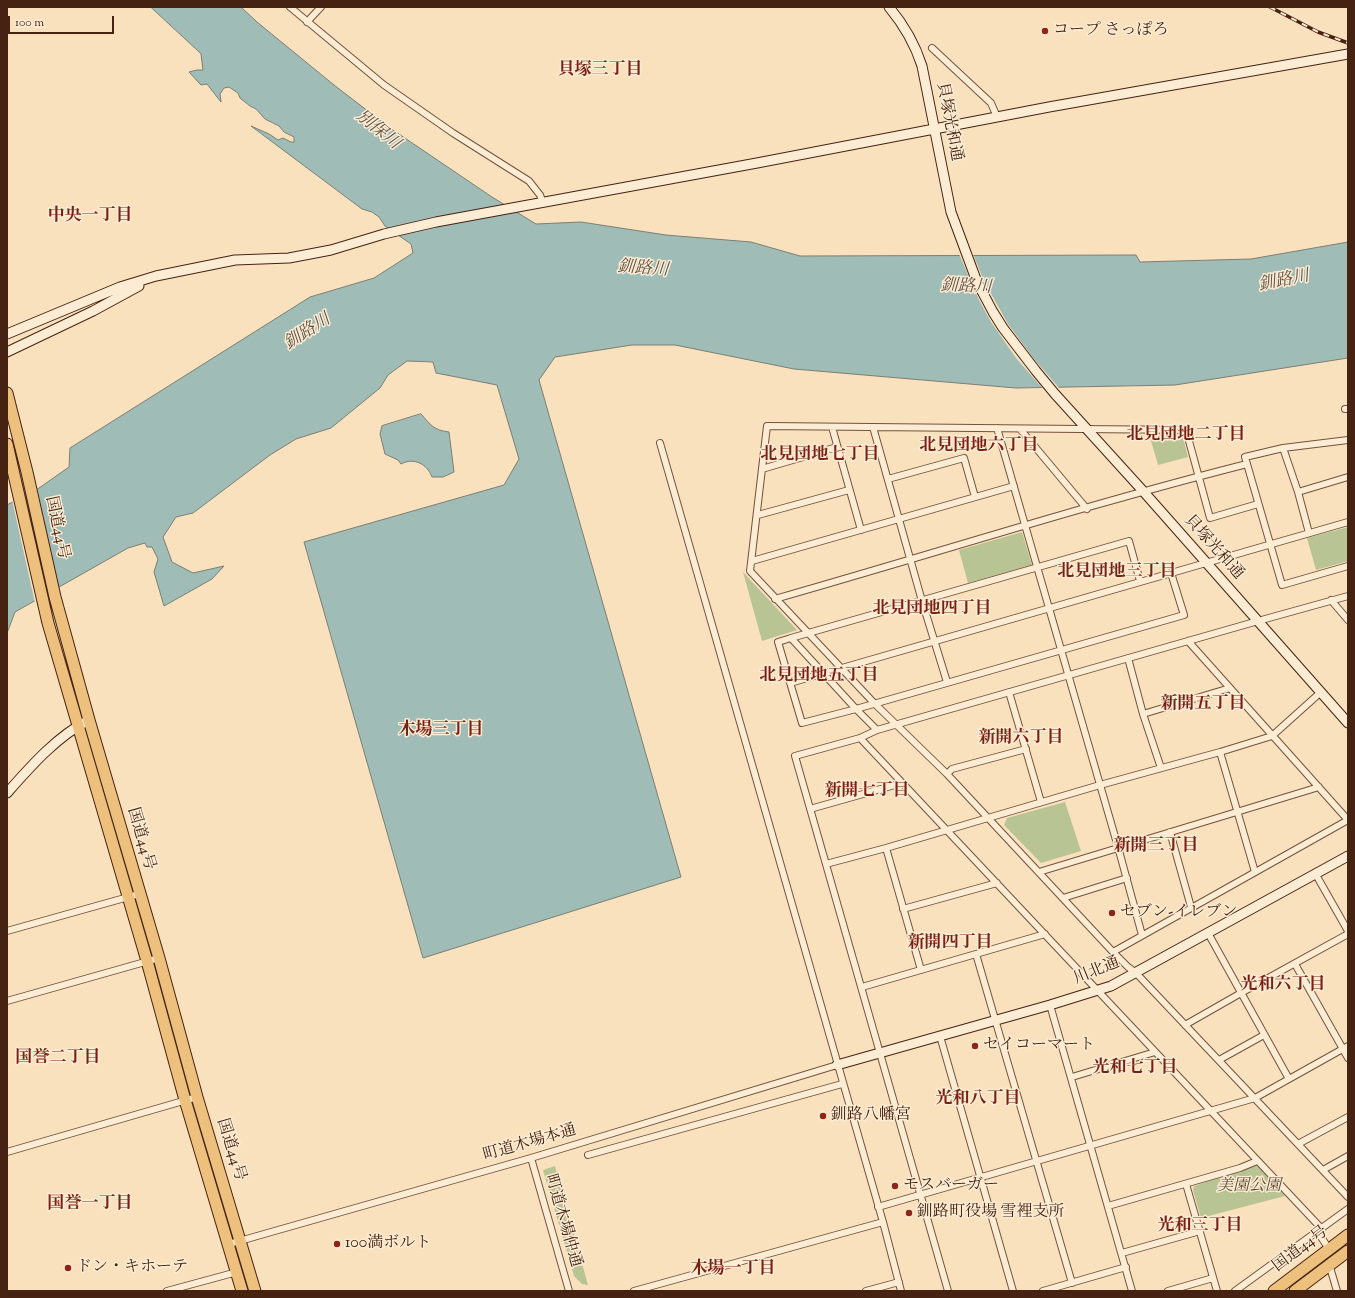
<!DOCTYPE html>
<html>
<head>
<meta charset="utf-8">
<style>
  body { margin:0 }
  #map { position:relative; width:1355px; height:1298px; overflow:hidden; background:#fae1bd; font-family:"Sorts Mill Goudy",serif }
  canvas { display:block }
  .frame { position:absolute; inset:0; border:8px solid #452212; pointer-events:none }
  .scale { position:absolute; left:8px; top:16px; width:106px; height:18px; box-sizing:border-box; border:2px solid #452212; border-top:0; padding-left:5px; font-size:12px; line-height:14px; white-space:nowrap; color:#452212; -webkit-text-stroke:3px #fcecd4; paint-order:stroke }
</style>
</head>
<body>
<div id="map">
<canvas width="1355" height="1298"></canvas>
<div class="frame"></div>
<div class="scale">100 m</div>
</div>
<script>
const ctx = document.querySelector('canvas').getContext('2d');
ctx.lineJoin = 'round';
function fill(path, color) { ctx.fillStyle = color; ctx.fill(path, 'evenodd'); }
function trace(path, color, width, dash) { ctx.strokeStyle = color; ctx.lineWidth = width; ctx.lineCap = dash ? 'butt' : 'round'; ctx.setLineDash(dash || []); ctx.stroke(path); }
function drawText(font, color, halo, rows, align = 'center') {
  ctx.font = font + ' "Sorts Mill Goudy","Noto Serif JP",serif'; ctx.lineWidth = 3; ctx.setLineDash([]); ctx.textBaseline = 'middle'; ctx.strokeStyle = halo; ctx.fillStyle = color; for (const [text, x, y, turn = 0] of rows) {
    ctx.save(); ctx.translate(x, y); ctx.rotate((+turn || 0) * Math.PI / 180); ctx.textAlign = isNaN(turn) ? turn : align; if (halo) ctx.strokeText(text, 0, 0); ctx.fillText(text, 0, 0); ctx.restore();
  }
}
fill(new Path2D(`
  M 1149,434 L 1182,434 L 1188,457 L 1158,465 Z
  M 1348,527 L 1348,561 L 1316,570 L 1307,538 Z
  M 1022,532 L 1032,565 L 968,583 L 959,550 Z
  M 743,572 L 797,630 L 762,641 Z
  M 1065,802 L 1081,851 L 1041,863 L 1004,825 L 1007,818 Z
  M 555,1166 L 588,1285 L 582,1284 L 574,1276 L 543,1170 Z
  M 1253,1166 L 1257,1166 L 1261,1169 L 1285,1196 L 1201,1218 L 1193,1190 L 1194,1186 Z`), '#b9c495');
const water = new Path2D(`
  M 151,7 L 241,7 L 257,22 L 334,85 L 390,128 L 492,197 L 536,224 L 581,222 L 666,235 L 751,242 L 800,256 L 1136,255 L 1140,262 L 1251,259 L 1348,242 L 1348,358 L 1175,385 L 1016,388 L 794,369 L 675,345 L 632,345 L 555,357 L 539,380 L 681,877 L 423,958 L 304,542 L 504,485 L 519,459 L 497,385 L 436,373 L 433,362 L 407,361 L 388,375 L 380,388 L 331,428 L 296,439 L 270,455 L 193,513 L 176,517 L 163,537 L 172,562 L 193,573 L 224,566 L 212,579 L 164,606 L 154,572 L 158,559 L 152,547 L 147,547 L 145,543 L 128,548 L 15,612 L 7,633 L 7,505 L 39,488 L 69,467 L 70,448 L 310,297 L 374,278 L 413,253 L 411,244 L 385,226 L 379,217 L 372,212 L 362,209 L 251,126 L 269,134 L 278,140 L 283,138 L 291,142 L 294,142 L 294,137 L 284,132 L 279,126 L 265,119 L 256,109 L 250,106 L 240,98 L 238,93 L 229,87 L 224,88 L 220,94 L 221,102 L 207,84 L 201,85 L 189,72 L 197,70 L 203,70 L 201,54 Z
  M 421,414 C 431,425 433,430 449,432 L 454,472 L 443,477 L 432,477 C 427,464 414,457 401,464 L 398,460 L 385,454 L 380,434 L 382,426 Z`);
fill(water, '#9fbcb6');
trace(water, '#7b7e74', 1);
fill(new Path2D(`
  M 959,254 L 973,254 L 984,281 L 1008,324 L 1034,359 L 1060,389 L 1044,390 L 1016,358 L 991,322 L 979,300 Z
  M 37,487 L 58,590 L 35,603 L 12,500 Z`), '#fae1bd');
const street = new Path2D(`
  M 290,7 L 384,85 L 453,133 L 529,181 L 540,195 L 543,203
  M 307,22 L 321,7
  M 932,48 L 991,103 L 997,117
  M 1345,409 L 1348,409
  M 832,427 L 861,530
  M 873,427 L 922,601 L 947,682
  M 997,428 L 1118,847 L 1142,935
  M 1020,429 L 1087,509
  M 1348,440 L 1283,448 L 1245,457 L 1282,585 L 1348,566
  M 660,443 L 883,1222 L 901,1291
  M 1283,448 L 1298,492 L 1309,533
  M 762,469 L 837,447
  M 888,479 L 964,458 L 975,497
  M 1298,492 L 1348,477
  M 1258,504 L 1210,518 L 1186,430 L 767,426 L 750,571 L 874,703 L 947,774 L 1113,952 L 1128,967 L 1136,973 L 1348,1197
  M 758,515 L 849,490
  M 752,561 L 1014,486
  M 775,599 C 933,554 1089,504 1247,464
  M 1331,600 L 1348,620
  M 791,638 L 1129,541 L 1140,581
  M 1188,641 L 1348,820
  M 1128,658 L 1143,714 L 1161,768
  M 790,683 L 1348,522
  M 1009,692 L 1041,802
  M 1143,714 L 1230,688
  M 877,730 L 856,709 L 791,638 L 778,642 L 802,723 L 856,709 L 1184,615 L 1171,573
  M 860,738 L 1321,1228
  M 1220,752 L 1255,872
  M 947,774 L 952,769 L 1026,749
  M 810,809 L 902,783
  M 1170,832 L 1191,907
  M 886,848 L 921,970
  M 826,864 L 886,848 L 1100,785 L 1220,752 L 1272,736 L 1321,692
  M 1039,872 L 1319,787
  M 1315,873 L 1348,931
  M 1063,898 L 1127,878
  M 903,909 L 997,883
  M 7,931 L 139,894
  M 1208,933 L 1289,1079
  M 1113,952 L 1348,820
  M 976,954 L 1072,1283
  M 1295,964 L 1348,1058
  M 862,987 L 1045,934
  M 7,1001 L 159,958
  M 1050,1005 L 1132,1291
  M 1185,1025 L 1241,993 L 1348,934
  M 940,1036 L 1013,1291
  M 1219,1060 L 1264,1035
  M 1072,1077 L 1155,1052
  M 1298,1144 L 1348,1117
  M 7,1152 L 197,1097
  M 588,1155 L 842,1084
  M 531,1158 L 569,1291
  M 1323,1170 L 1348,1156
  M 1186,1184 L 1217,1291
  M 1108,1206 L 1240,1168 L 1257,1161
  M 878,1207 L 1255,1098 L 1348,1046
  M 1317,1231 L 1329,1249
  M 229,1244 L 531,1158 L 837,1065
  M 1122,1253 L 1200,1231
  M 1329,1264 L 1337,1291
  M 167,1291 L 237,1272
  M 634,1291 L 883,1222
  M 866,1291 L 899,1282
  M 948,1291 L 795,756 L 860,738 L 877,730 L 1258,621 L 1348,596
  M 1043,1291 L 1126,1267
  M 1168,1291 L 1213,1278
  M 1235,1291 L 1348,1209`);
const secondary = new Path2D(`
  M 889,7 C 904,25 915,44 922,66 L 951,212 L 977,282 L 993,312 L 1003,328 L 1036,371 L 1055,394 L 1143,491 L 1348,723
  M 7,334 L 120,287 L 156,276 L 235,260 L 289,258 L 331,250 L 384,234 L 436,222 L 757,163 L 1049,107 L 1348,54
  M 7,352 L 93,311 L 139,286
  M 7,793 C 30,767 57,736 89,720
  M 837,1065 L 1050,1005 L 1111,986 L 1348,856`);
const highway = new Path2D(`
  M 7,393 L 27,472 L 55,597 L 89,720 L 159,958 L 197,1097 L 255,1291
  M 7,444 L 48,623 L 147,961 L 185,1100 L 242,1291
  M 1274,1291 L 1348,1235
  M 1295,1291 L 1348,1251`);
trace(street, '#72523d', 8);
trace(secondary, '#452212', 11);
trace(highway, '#452212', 13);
trace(street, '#fcecd4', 6);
trace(secondary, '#fcecd4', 9);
trace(highway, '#edc07e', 11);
const rail = new Path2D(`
  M 1270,7 L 1318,32 L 1348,43`);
trace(rail, '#452212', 3.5);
trace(rail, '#fcecd4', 2, [6]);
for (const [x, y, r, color] of [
  [1045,31,4,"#8f2418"],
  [1112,913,4,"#8f2418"],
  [975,1046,4,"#8f2418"],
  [823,1116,4,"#8f2418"],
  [895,1186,4,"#8f2418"],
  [909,1213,4,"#8f2418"],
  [337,1244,4,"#8f2418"],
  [68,1268,4,"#8f2418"]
]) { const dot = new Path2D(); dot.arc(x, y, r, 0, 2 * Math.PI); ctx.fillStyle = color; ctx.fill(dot); trace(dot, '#fcecd4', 1.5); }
drawText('16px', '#452212', '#fcecd4', [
  ["コープ さっぽろ",1053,31],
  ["セブン-イレブン",1120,913],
  ["セイコーマート",983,1046],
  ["釧路八幡宮",831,1116],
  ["モスバーガー",903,1186],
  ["釧路町役場 雪裡支所",917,1213],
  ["100満ボルト",345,1244],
  ["ドン・キホーテ",76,1268]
], 'left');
drawText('16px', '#452212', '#fcecd4', [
  ["貝塚光和通",948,122,79],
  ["国道44号",56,528,78],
  ["貝塚光和通",1213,548,48],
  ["国道44号",140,839,74],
  ["川北通",1097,972,-22],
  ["町道木場本通",530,1144,-16],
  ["国道44号",230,1150,73],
  ["町道木場仲通",562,1221,74],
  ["国道44号",1301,1250,-37]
]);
drawText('italic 16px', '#624a33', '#fcecd4', [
  ["美園公園",1249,1187]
]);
drawText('bold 17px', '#7a1f14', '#fcecd4', [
  ["貝塚三丁目",600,71],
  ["中央一丁目",90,217],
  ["北見団地二丁目",1186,436],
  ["北見団地六丁目",979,447],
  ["北見団地七丁目",820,456],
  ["北見団地三丁目",1117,573],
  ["北見団地四丁目",932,610],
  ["北見団地五丁目",819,677],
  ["新開五丁目",1203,705],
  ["木場三丁目",441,731],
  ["新開六丁目",1021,739],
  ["新開七丁目",867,792],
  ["新開三丁目",1156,847],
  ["新開四丁目",950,944],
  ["光和六丁目",1283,986],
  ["国誉二丁目",58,1059],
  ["光和七丁目",1135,1069],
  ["光和八丁目",978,1100],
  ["国誉一丁目",90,1205],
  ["光和三丁目",1200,1227],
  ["木場一丁目",733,1270]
]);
drawText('italic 17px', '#605043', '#fcecd4', [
  ["別保川",377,131,39],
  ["釧路川",643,270,4],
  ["釧路川",1284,282,-11],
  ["釧路川",966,288,2],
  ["釧路川",308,333,-33]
]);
</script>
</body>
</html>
